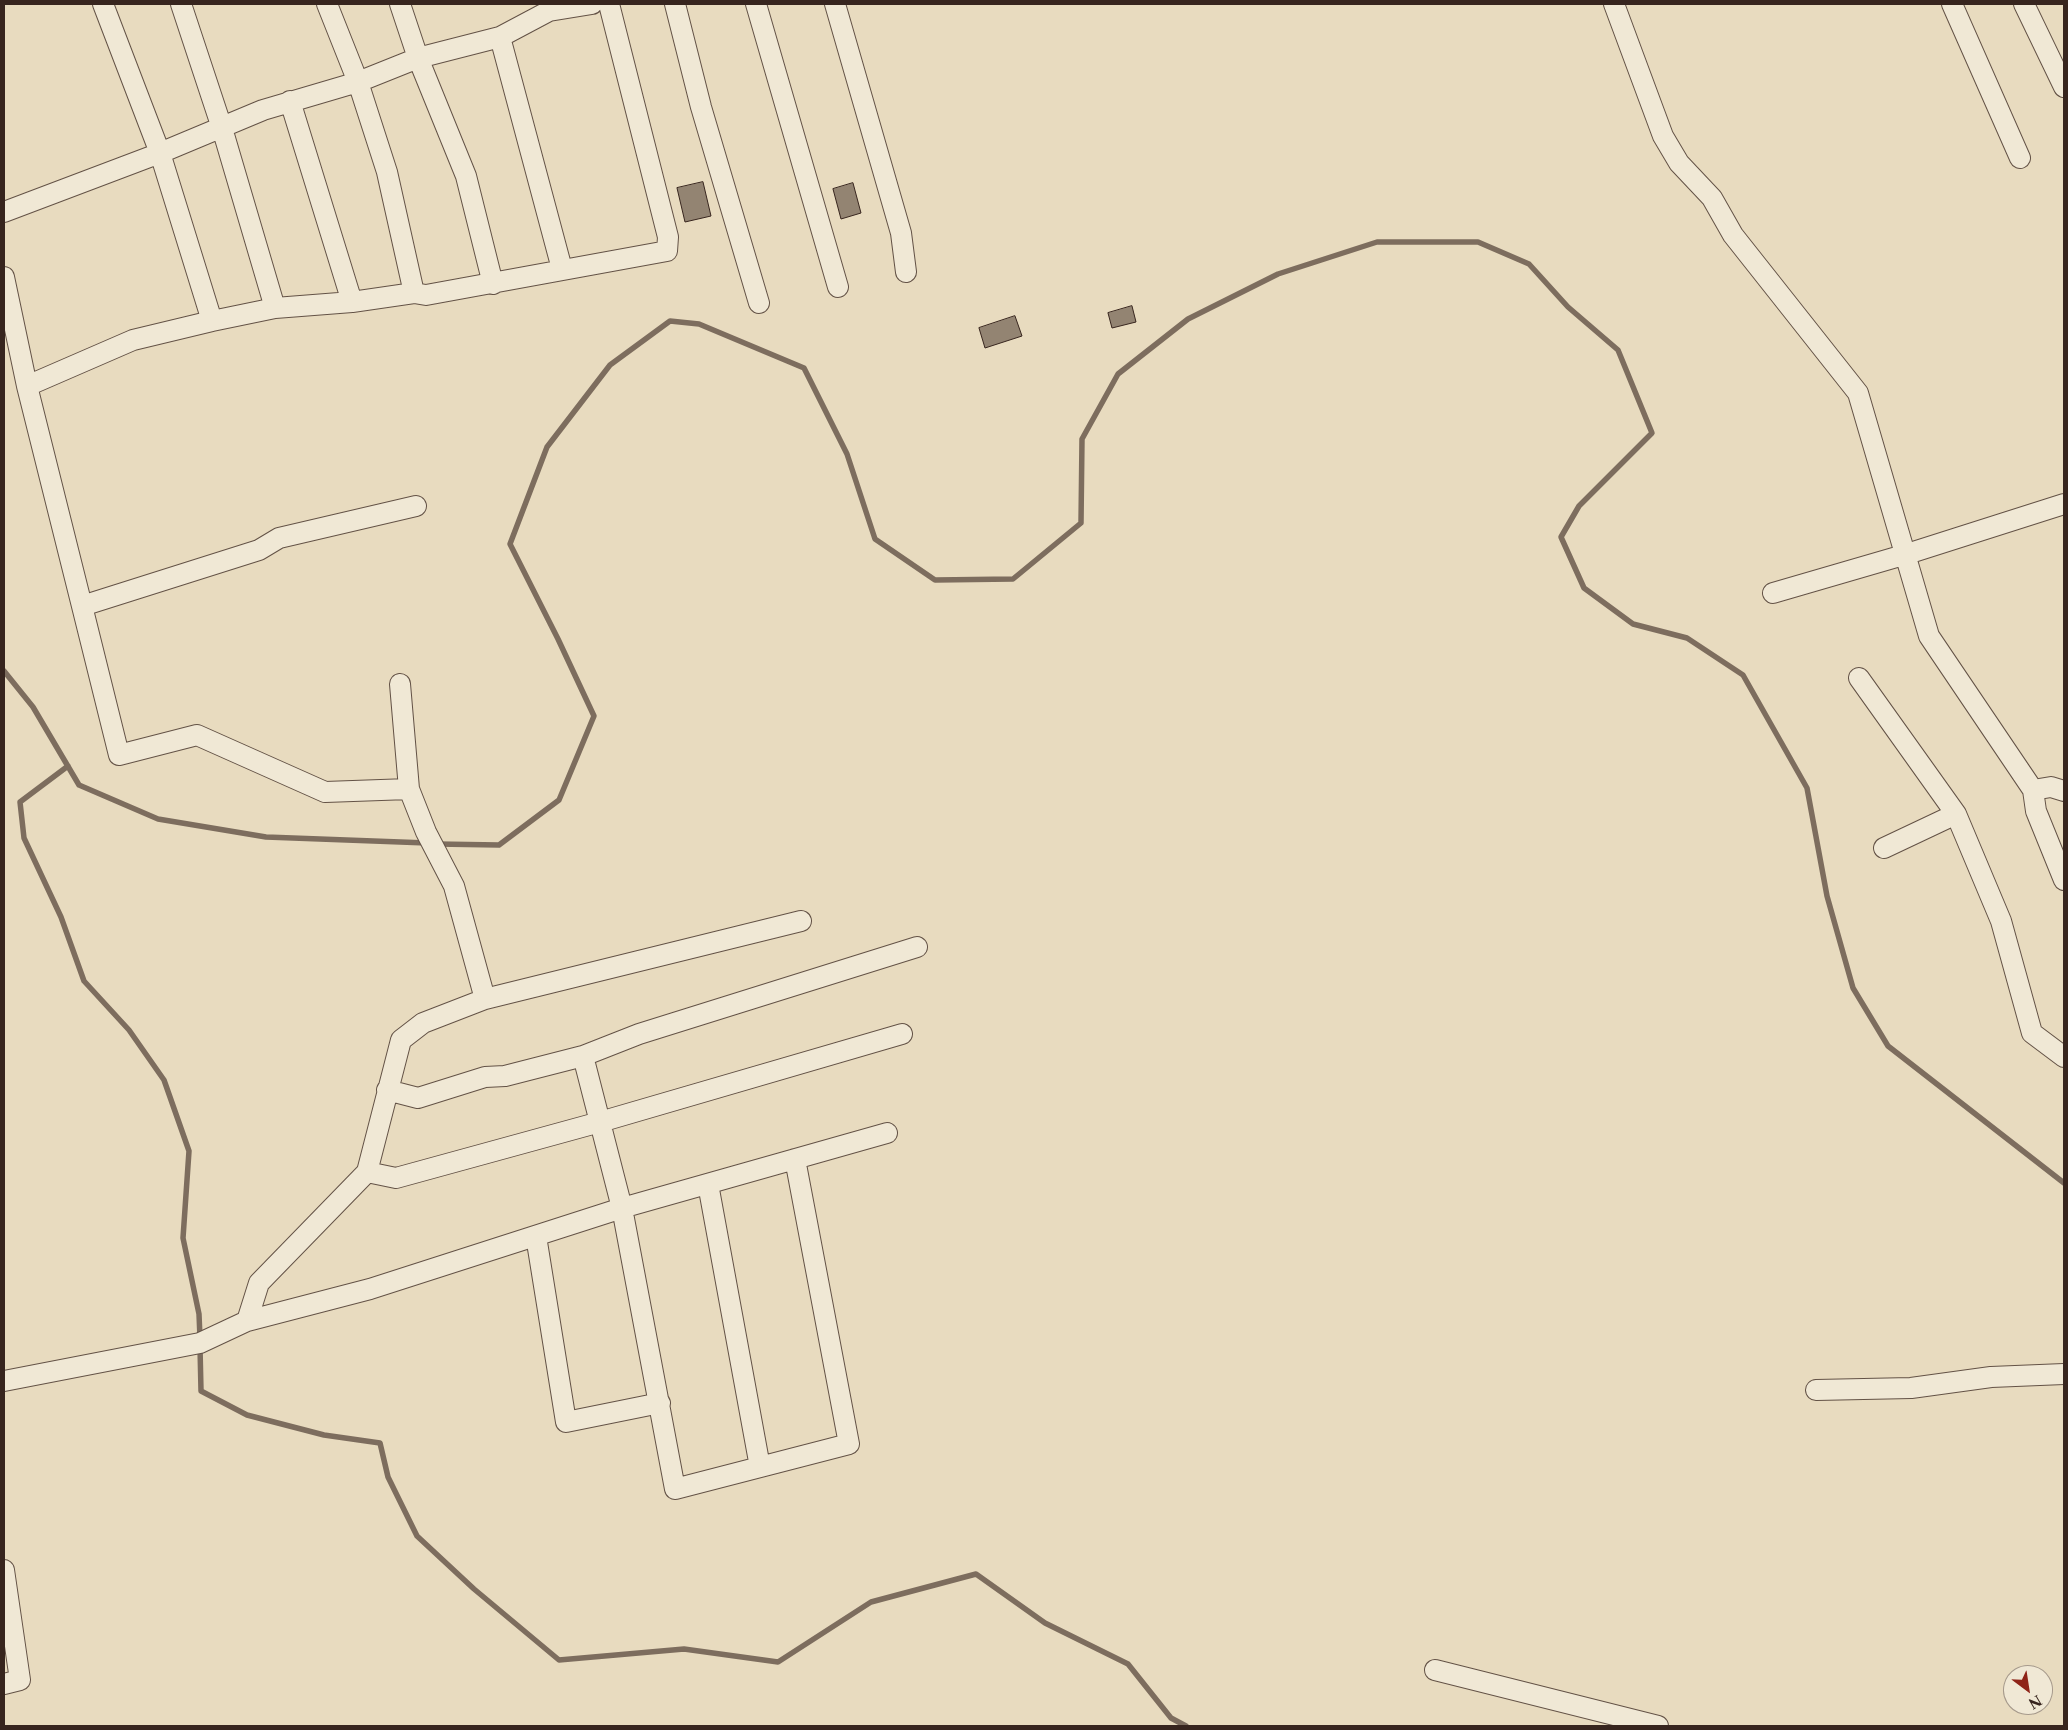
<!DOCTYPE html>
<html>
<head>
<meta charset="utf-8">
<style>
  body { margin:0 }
  #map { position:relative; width:2068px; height:1730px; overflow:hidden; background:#e8dbbf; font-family:"Libre Caslon Text",serif }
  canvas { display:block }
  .frame { position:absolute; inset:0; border:5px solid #37251e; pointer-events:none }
  .north { position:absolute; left:2003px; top:1665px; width:50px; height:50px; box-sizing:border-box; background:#f0e8d5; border:1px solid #a69a8c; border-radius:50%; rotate:149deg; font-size:14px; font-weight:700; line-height:20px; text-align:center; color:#37251e }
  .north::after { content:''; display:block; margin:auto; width:18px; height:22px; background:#8f2418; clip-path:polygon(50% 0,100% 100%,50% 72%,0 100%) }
</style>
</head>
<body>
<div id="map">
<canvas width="2068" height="1730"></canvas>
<div class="frame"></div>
<div class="north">N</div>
</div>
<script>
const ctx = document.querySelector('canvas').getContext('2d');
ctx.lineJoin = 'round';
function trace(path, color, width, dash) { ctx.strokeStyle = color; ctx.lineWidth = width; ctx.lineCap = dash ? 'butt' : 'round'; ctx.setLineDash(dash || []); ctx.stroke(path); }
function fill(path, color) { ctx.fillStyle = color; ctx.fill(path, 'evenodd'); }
trace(new Path2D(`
  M 4,671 L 33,707 L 79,785 L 158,819 L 266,837 L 427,843
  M 68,766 L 20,802 L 24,838 L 61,917 L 84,981 L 129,1030 L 164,1080 L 189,1151 L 183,1238 L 199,1314 L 200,1338
  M 436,844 L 499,845 L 559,800 L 594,716 L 558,639 L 510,544 L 547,447 L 610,365 L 670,321 L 699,324 L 804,368 L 847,454 L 875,539 L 935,580 L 1013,579 L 1081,523 L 1082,439 L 1118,374 L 1188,319 L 1278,274 L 1377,242 L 1478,242 L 1529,264 L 1568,307 L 1618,350 L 1652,433 L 1579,506 L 1561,537 L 1584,588 L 1633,624 L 1687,638 L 1743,675 L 1807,788 L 1827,896 L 1853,988 L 1888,1046 L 2064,1183
  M 200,1347 L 201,1391 L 247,1415 L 324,1435 L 380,1443 L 388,1477 L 417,1536 L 474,1589 L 559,1660 L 684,1649 L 778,1662 L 871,1602 L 976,1574 L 1045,1623 L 1128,1664 L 1171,1718 L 1186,1726`), '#7d6d5e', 5.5);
const building = new Path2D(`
  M 703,182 L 711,216 L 685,222 L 677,188 Z
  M 853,183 L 861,213 L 841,219 L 833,189 Z
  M 1132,306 L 1136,322 L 1112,328 L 1108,313 Z
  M 1015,316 L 1022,336 L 985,348 L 979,328 Z`);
fill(building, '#938472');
trace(building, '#37251e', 1);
const minor = new Path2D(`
  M 103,4 L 160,153 L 212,321
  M 181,4 L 222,128 L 275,308
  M 327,4 L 358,82 L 387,172 L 414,293
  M 675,4 L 701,107 L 759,303
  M 756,4 L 838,287
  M 835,4 L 901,233 L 906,272
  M 1614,4 L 1663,136 L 1679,163 L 1712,198 L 1733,235 L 1858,393 L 1929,636 L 2033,790 L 2036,811 L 2064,880
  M 1952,4 L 2020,158
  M 2024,4 L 2064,87
  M 500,37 L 562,269
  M 290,101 L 352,302
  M 4,212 L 160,153 L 263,110 L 358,82 L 418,58 L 400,4
  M 4,277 L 27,386 L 82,606 L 259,550 L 279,538 L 416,506
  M 493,284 L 466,176 L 418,58 L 500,37 L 549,11 L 592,4
  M 27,386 L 133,340 L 212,321 L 275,308 L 352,302 L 414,293 L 426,295 L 667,251 L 668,237 L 609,4
  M 1773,593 L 1907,554 L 2064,504
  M 82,606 L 119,755 L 197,735 L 325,792 L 409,789 L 426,832 L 454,886 L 485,999
  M 1859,678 L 1956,814 L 2001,921 L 2032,1033 L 2064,1057
  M 400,684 L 409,789
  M 2033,790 L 2051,787 L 2064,791
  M 1884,848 L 1956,814
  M 583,1056 L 622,1208 L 675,1489 L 849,1444 L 795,1159
  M 387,1090 L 418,1098 L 485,1077 L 505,1076 L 583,1056 L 639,1034 L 917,947
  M 367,1172 L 396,1178 L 600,1122 L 902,1034
  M 708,1184 L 760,1467
  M 536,1236 L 566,1422 L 660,1403
  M 247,1321 L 259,1283 L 367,1172 L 401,1040 L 423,1023 L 485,999 L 801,921
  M 4,1381 L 200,1343 L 247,1321 L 370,1289 L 622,1208 L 887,1133
  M 1816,1390 L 1911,1388 L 1991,1377 L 2064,1374
  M 4,1570 L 20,1680 L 4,1684
  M 1435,1670 L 1658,1726`);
trace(minor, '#635246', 22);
trace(minor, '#f0e8d5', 20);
</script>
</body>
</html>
